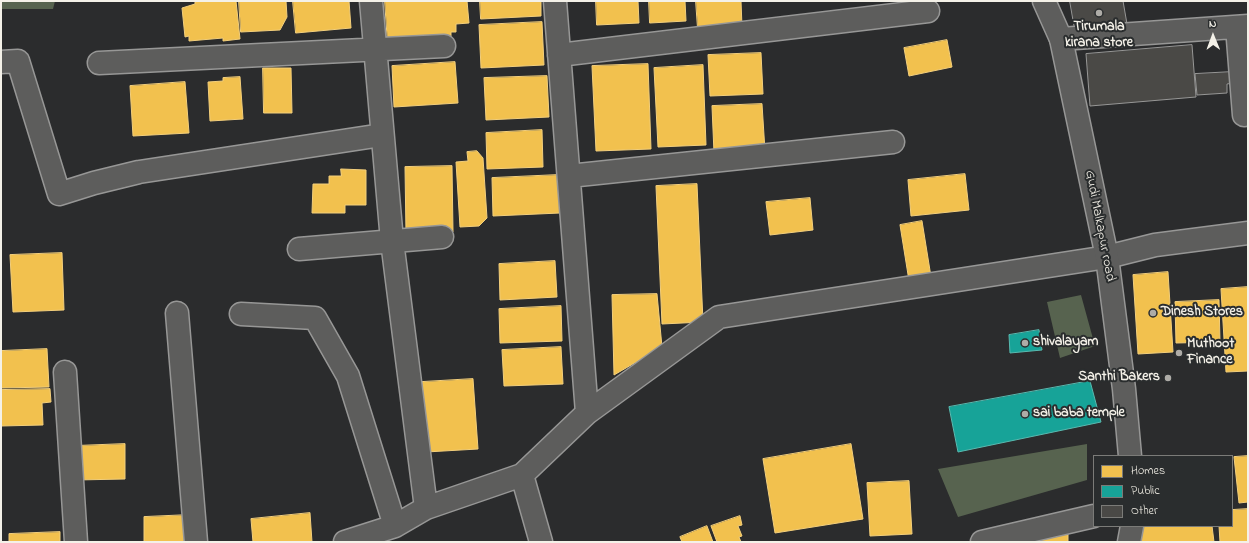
<!DOCTYPE html>
<html>
<head>
<meta charset="utf-8">
<style>
  body { margin:0 }
  #map { position:relative; width:1249px; height:543px; overflow:hidden; background:#2b2c2d; font-family:"Indie Flower",sans-serif }
  canvas { display:block }
  .frame { position:absolute; inset:0; border:2px solid #f4f1e8; pointer-events:none }
  .legend { position:absolute; left:1093px; top:455px; width:140px; height:72px; box-sizing:border-box; background:#2a2d2e; border:1px solid #7b7b78; margin:0; padding:5px 7px; list-style:none; font-size:12px; color:#f4f1e8 }
  .legend li { display:flex; align-items:center; gap:8px; height:20px }
  .legend b { width:20px; border:1px solid #7b7b78 }
  .north { position:absolute; left:1193px; top:16px; width:40px; height:40px; -webkit-text-stroke:3px #2a2d2e; paint-order:stroke; rotate:359deg; font-size:11px; font-weight:700; line-height:16px; text-align:center; color:#f4f1e8 }
  .north::after { content:''; display:block; margin:auto; width:14px; height:18px; background:#f4f1e8; clip-path:polygon(50% 0,100% 100%,50% 72%,0 100%) }
</style>
</head>
<body>
<div id="map">
<canvas width="1249" height="543"></canvas>
<div class="frame"></div>
<ul class="legend">
<li><b style="height:11px;background:#f2c14e"></b>Homes</li>
<li><b style="height:11px;background:#17a398"></b>Public</li>
<li><b style="height:11px;background:#4a4946"></b>Other</li>
</ul>
<div class="north">N</div>
</div>
<script>
const ctx = document.querySelector('canvas').getContext('2d');
ctx.lineJoin = 'round';
function fill(path, color) { ctx.fillStyle = color; ctx.fill(path, 'evenodd'); }
function trace(path, color, width, dash) { ctx.strokeStyle = color; ctx.lineWidth = width; ctx.lineCap = dash ? 'butt' : 'round'; ctx.setLineDash(dash || []); ctx.stroke(path); }
function drawText(font, color, halo, rows, align = 'center') {
  ctx.font = font + ' "Indie Flower",sans-serif'; ctx.lineWidth = 4; ctx.setLineDash([]); ctx.textBaseline = 'middle'; ctx.strokeStyle = halo; ctx.fillStyle = color; for (const [text, x, y, turn = 0] of rows) {
    ctx.save(); ctx.translate(x, y); ctx.rotate((+turn || 0) * Math.PI / 180); ctx.textAlign = isNaN(turn) ? turn : align; if (halo) ctx.strokeText(text, 0, 0); ctx.fillText(text, 0, 0); ctx.restore();
  }
}
fill(new Path2D(`
  M 1,1 L 55,1 L 53,9 L 1,9 Z
  M 1081,295 L 1095,346 L 1060,358 L 1047,302 Z
  M 1087,444 L 1087,480 L 958,517 L 938,469 Z`), '#57634f');
const homes = new Path2D(`
  M 236,1 L 240,39 L 223,41 L 223,38 L 189,41 L 189,36 L 185,37 L 182,8 L 195,4 L 195,2 Z
  M 239,1 L 286,1 L 287,17 L 280,30 L 241,32 Z
  M 293,1 L 349,1 L 351,28 L 296,33 Z
  M 385,1 L 467,1 L 469,23 L 456,24 L 456,32 L 451,32 L 451,37 L 388,45 Z
  M 480,1 L 541,1 L 541,16 L 481,19 Z
  M 596,1 L 638,1 L 639,23 L 597,25 Z
  M 649,1 L 685,1 L 686,21 L 650,23 Z
  M 696,1 L 741,1 L 742,27 L 698,29 Z
  M 542,22 L 544,65 L 481,68 L 479,25 Z
  M 947,40 L 952,67 L 909,76 L 904,48 Z
  M 761,53 L 763,94 L 710,96 L 708,55 Z
  M 455,62 L 458,103 L 394,107 L 392,66 Z
  M 648,64 L 651,149 L 596,151 L 592,66 Z
  M 703,65 L 706,145 L 658,147 L 654,68 Z
  M 263,68 L 291,68 L 292,113 L 264,113 Z
  M 547,76 L 549,117 L 486,120 L 484,78 Z
  M 240,77 L 243,119 L 210,121 L 208,82 L 223,81 L 223,78 Z
  M 185,82 L 189,133 L 133,136 L 130,86 Z
  M 762,104 L 765,151 L 714,153 L 712,106 Z
  M 542,130 L 543,167 L 487,169 L 486,133 Z
  M 477,151 L 483,158 L 487,218 L 479,226 L 460,227 L 456,162 L 468,161 L 467,152 Z
  M 452,166 L 453,232 L 406,233 L 405,167 Z
  M 341,169 L 366,170 L 366,205 L 345,205 L 345,213 L 312,213 L 313,184 L 329,184 L 329,176 L 341,176 Z
  M 965,174 L 969,210 L 911,216 L 908,180 Z
  M 558,175 L 560,213 L 493,216 L 492,178 Z
  M 697,184 L 703,322 L 662,324 L 656,186 Z
  M 810,198 L 813,230 L 770,235 L 766,202 Z
  M 922,221 L 932,283 L 910,287 L 900,225 Z
  M 62,253 L 64,310 L 13,312 L 10,255 Z
  M 555,261 L 557,297 L 500,300 L 499,264 Z
  M 1168,272 L 1173,352 L 1138,354 L 1133,275 Z
  M 1248,287 L 1248,371 L 1226,372 L 1221,289 Z
  M 657,294 L 662,347 L 614,375 L 612,295 Z
  M 1219,300 L 1220,342 L 1176,343 L 1175,302 Z
  M 561,306 L 562,341 L 500,343 L 499,309 Z
  M 561,347 L 563,384 L 504,386 L 502,350 Z
  M 47,349 L 49,387 L 1,388 L 1,351 Z
  M 473,379 L 478,449 L 426,452 L 422,382 Z
  M 50,389 L 51,402 L 42,403 L 43,425 L 1,426 L 1,390 Z
  M 125,444 L 125,479 L 76,480 L 75,446 Z
  M 851,444 L 863,519 L 775,533 L 763,459 Z
  M 1248,456 L 1248,502 L 1239,503 L 1234,457 Z
  M 909,481 L 912,534 L 870,536 L 867,483 Z
  M 1248,509 L 1248,542 L 1220,542 L 1219,526 L 1232,526 L 1232,510 Z
  M 310,513 L 312,542 L 253,542 L 251,519 Z
  M 189,515 L 190,542 L 144,542 L 144,517 Z
  M 740,516 L 742,525 L 738,526 L 742,536 L 739,537 L 741,542 L 717,542 L 711,526 Z
  M 707,526 L 713,542 L 682,542 L 680,537 Z
  M 1139,526 L 1212,526 L 1214,542 L 1141,542 Z
  M 1036,530 L 1068,534 L 1068,542 L 1000,542 Z
  M 60,532 L 60,542 L 9,542 L 9,534 Z`);
fill(homes, '#f2c14e');
trace(homes, '#f3cf7c', 1);
const public = new Path2D(`
  M 1039,330 L 1042,350 L 1010,353 L 1009,335 Z
  M 1090,381 L 1101,422 L 958,452 L 949,407 Z`);
fill(public, '#17a398');
trace(public, '#59bab0', 1);
const building = new Path2D(`
  M 1070,1 L 1123,1 L 1127,24 L 1076,35 Z
  M 1192,45 L 1196,97 L 1090,106 L 1086,54 Z
  M 1232,72 L 1233,83 L 1227,84 L 1227,93 L 1197,95 L 1195,74 Z`);
fill(building, '#4a4946');
trace(building, '#979796', 1);
const minor = new Path2D(`
  M 371,1 L 392,241 L 426,508
  M 555,1 L 587,413
  M 1237,27 L 1244,115
  M 1061,39 L 1248,26
  M 559,55 L 928,11
  M 1,62 L 18,61 L 59,194 L 94,183 L 139,172 L 382,135
  M 99,63 L 444,46
  M 569,176 L 893,142
  M 299,249 L 442,237
  M 177,313 L 196,542
  M 241,314 L 315,318 L 348,376 L 395,526
  M 65,372 L 76,542
  M 522,475 L 541,542
  M 345,542 L 395,526 L 426,508 L 522,475 L 587,413 L 719,317 L 1107,257 L 1155,245 L 1248,233
  M 982,542 L 1094,516`);
const tertiary = new Path2D(`
  M 1044,1 L 1061,39 L 1107,257 L 1124,389 L 1130,456
  M 1129,542 L 1132,526`);
trace(minor, '#979796', 25);
trace(tertiary, '#979796', 25);
trace(minor, '#5d5d5c', 22);
trace(tertiary, '#5d5d5c', 22);
for (const [x, y, r, color] of [
  [1099,13,4,"#aeaca7"],
  [1153,313,4,"#aeaca7"],
  [1025,343,4,"#aeaca7"],
  [1179,353,4,"#aeaca7"],
  [1168,378,4,"#aeaca7"],
  [1025,414,4,"#aeaca7"]
]) { const dot = new Path2D(); dot.arc(x, y, r, 0, 2 * Math.PI); ctx.fillStyle = color; ctx.fill(dot); trace(dot, '#2a2d2e', 1.5); }
drawText('bold 14px', '#f4f1e8', '#2a2d2e', [
  ["Tirumala",1099,28,"center"],
  ["kirana store",1099,44,"center"],
  ["Dinesh Stores",1161,313],
  ["shivalayam",1033,343],
  ["Muthoot",1187,345],
  ["Finance",1187,361],
  ["Santhi Bakers",1160,378,"right"],
  ["sai baba temple",1033,414]
], 'left');
drawText('14px', '#f4f1e8', '#2a2d2e', [
  ["Gudi Malkapur road",1099,226,79]
]);
</script>
</body>
</html>
